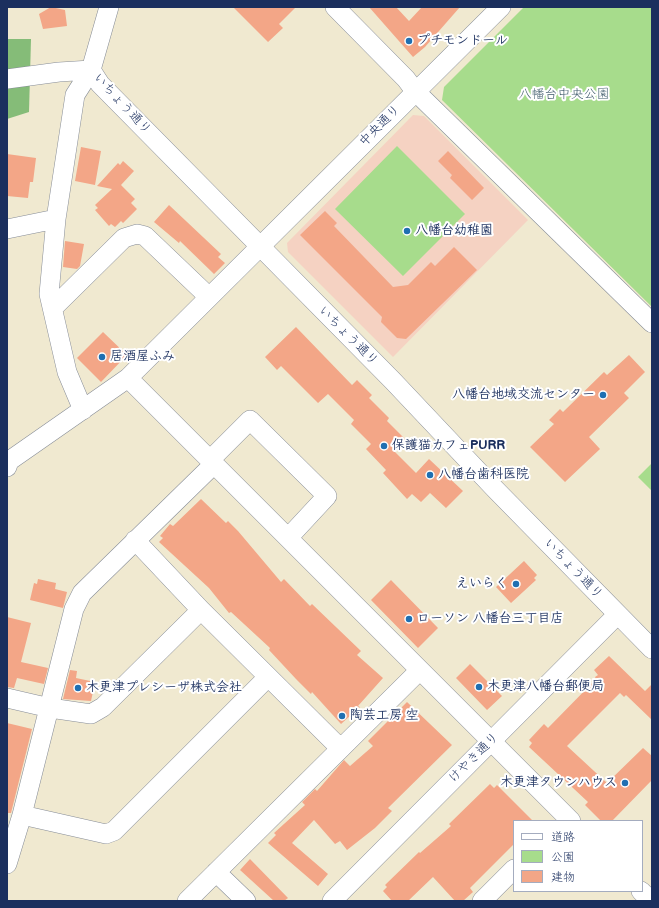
<!DOCTYPE html>
<html>
<head>
<meta charset="utf-8">
<style>
  body { margin:0 }
  #map { position:relative; width:659px; height:908px; overflow:hidden; background:#f0e9d0; font-family:"Balsamiq Sans","Klee One",sans-serif }
  canvas { display:block }
  .frame { position:absolute; inset:0; border:8px solid #1b2f5e; pointer-events:none }
  .legend { position:absolute; left:513px; top:820px; width:130px; height:72px; box-sizing:border-box; background:#fff; border:1px solid #a4acbf; margin:0; padding:5px 7px; list-style:none; font-size:12px; color:#1b2f5e }
  .legend li { display:flex; align-items:center; gap:8px; height:20px }
  .legend b { width:20px; border:1px solid #a4acbf }
</style>
</head>
<body>
<div id="map">
<canvas width="659" height="908"></canvas>
<div class="frame"></div>
<ul class="legend">
<li><b style="height:5px;background:#fff"></b>道路</li>
<li><b style="height:11px;background:#a7dc8c"></b>公園</li>
<li><b style="height:11px;background:#f3a687"></b>建物</li>
</ul>
</div>
<script>
const ctx = document.querySelector('canvas').getContext('2d');
ctx.lineJoin = 'round';
function fill(path, color) { ctx.fillStyle = color; ctx.fill(path, 'evenodd'); }
function trace(path, color, width, dash) { ctx.strokeStyle = color; ctx.lineWidth = width; ctx.lineCap = dash ? 'butt' : 'round'; ctx.setLineDash(dash || []); ctx.stroke(path); }
function drawText(font, color, halo, rows, align = 'center') {
  ctx.font = font + ' "Balsamiq Sans","Klee One",sans-serif'; ctx.lineWidth = 4; ctx.setLineDash([]); ctx.textBaseline = 'middle'; ctx.strokeStyle = halo; ctx.fillStyle = color; for (const [text, x, y, turn = 0] of rows) {
    ctx.save(); ctx.translate(x, y); ctx.rotate((+turn || 0) * Math.PI / 180); ctx.textAlign = isNaN(turn) ? turn : align; if (halo) ctx.strokeText(text, 0, 0); ctx.fillText(text, 0, 0); ctx.restore();
  }
}
fill(new Path2D(`
  M 413,115 L 424,116 L 528,220 L 393,357 L 288,252 L 287,243 Z`), '#f5d2c2');
fill(new Path2D(`
  M 524,7 L 652,7 L 652,307 L 442,100 L 444,87 Z
  M 397,146 L 465,214 L 403,276 L 335,209 Z
  M 652,463 L 652,491 L 638,477 Z`), '#a7dc8c');
fill(new Path2D(`
  M 7,39 L 31,39 L 29,112 L 7,119 Z`), '#85bc78');
fill(new Path2D(`
  M 51,7 L 65,10 L 67,26 L 43,29 L 39,14 Z
  M 233,7 L 296,7 L 279,24 L 283,28 L 268,42 Z
  M 369,7 L 396,7 L 409,21 L 422,7 L 460,7 L 425,47 L 413,57 Z
  M 81,147 L 101,151 L 95,185 L 75,181 Z
  M 448,151 L 484,188 L 472,200 L 450,178 L 452,175 L 438,161 Z
  M 7,154 L 36,158 L 33,182 L 30,182 L 28,198 L 7,196 Z
  M 123,161 L 134,171 L 121,185 L 135,199 L 131,203 L 137,209 L 123,223 L 121,221 L 115,227 L 111,224 L 109,226 L 95,210 L 98,208 L 95,205 L 112,189 L 97,186 L 118,163 L 120,165 Z
  M 169,205 L 221,254 L 218,257 L 225,263 L 214,274 L 180,241 L 179,243 L 154,222 Z
  M 325,211 L 337,223 L 334,226 L 393,287 L 408,285 L 431,262 L 435,266 L 454,247 L 477,270 L 406,339 L 397,338 L 381,322 L 382,317 L 300,235 Z
  M 65,241 L 84,244 L 80,266 L 77,269 L 63,267 Z
  M 296,327 L 352,385 L 357,380 L 372,395 L 369,398 L 389,418 L 387,421 L 406,440 L 394,451 L 416,473 L 429,459 L 463,491 L 446,508 L 430,493 L 421,502 L 412,494 L 407,499 L 383,473 L 386,470 L 366,449 L 371,444 L 351,424 L 354,420 L 328,394 L 318,403 L 281,366 L 277,370 L 265,357 Z
  M 103,332 L 127,355 L 101,382 L 77,358 Z
  M 629,355 L 645,372 L 624,393 L 629,398 L 589,437 L 600,449 L 565,482 L 530,447 L 554,424 L 549,420 L 560,409 L 563,412 L 604,372 L 607,375 Z
  M 201,499 L 226,523 L 228,521 L 238,531 L 281,582 L 284,579 L 310,606 L 312,604 L 361,651 L 357,655 L 383,678 L 358,706 L 360,707 L 341,724 L 312,692 L 311,694 L 296,679 L 269,650 L 270,648 L 231,612 L 229,613 L 209,588 L 159,542 L 163,538 L 160,536 L 170,524 L 173,526 Z
  M 524,561 L 537,575 L 534,578 L 536,580 L 511,603 L 496,587 Z
  M 38,579 L 56,583 L 55,589 L 67,592 L 63,608 L 30,600 L 34,583 L 37,584 Z
  M 391,580 L 438,628 L 418,648 L 371,600 Z
  M 7,617 L 31,623 L 21,662 L 48,668 L 44,684 L 17,678 L 14,688 L 7,687 Z
  M 609,656 L 645,691 L 652,684 L 652,720 L 626,695 L 624,697 L 620,693 L 567,746 L 607,783 L 643,748 L 652,756 L 652,780 L 612,821 L 601,821 L 585,805 L 588,802 L 529,747 L 532,743 L 529,740 L 544,724 L 548,728 L 596,679 L 595,677 L 598,675 L 594,670 Z
  M 470,664 L 502,696 L 487,710 L 456,678 Z
  M 70,670 L 77,671 L 76,678 L 95,682 L 91,701 L 63,699 Z
  M 407,702 L 452,745 L 388,808 L 392,811 L 375,828 L 347,850 L 340,841 L 335,844 L 314,820 L 292,843 L 328,874 L 318,886 L 268,843 L 276,835 L 274,833 L 305,805 L 302,802 L 315,789 L 317,791 L 344,760 L 350,766 L 373,746 L 368,741 Z
  M 7,723 L 32,729 L 11,813 L 7,813 Z
  M 490,784 L 494,788 L 497,785 L 533,821 L 514,821 L 514,844 L 470,888 L 473,892 L 463,901 L 455,901 L 433,877 L 408,901 L 392,901 L 383,891 L 387,887 L 385,885 L 419,852 L 420,853 L 451,826 L 449,824 Z
  M 250,859 L 288,898 L 284,901 L 274,901 L 240,870 Z`), '#f3a687');
const minor = new Path2D(`
  M 335,7 L 406,79 L 415,91 L 652,323
  M 91,70 L 100,84 L 393,381 L 495,489 L 652,649
  M 7,79 L 59,72 L 91,70
  M 7,229 L 56,219
  M 53,308 L 124,238 L 137,234 L 145,236 L 209,297
  M 128,378 L 571,821
  M 83,410 L 67,372 L 49,294 L 56,219 L 75,95 L 91,70 L 109,7
  M 210,460 L 250,420 L 327,496 L 288,538
  M 7,467 L 9,461 L 128,378 L 501,7
  M 135,540 L 201,610 L 340,748
  M 7,698 L 50,708 L 91,714 L 103,707 L 201,610
  M 22,815 L 106,834 L 114,831 L 268,677
  M 7,864 L 22,815 L 74,609 L 82,593 L 214,464
  M 216,872 L 246,901
  M 641,891 L 651,901
  M 187,901 L 420,670
  M 332,901 L 617,615
  M 482,901 L 514,869`);
trace(minor, '#868c97', 20);
trace(minor, '#fff', 19);
for (const [x, y, r, color] of [
  [409,41,4,"#1f6fb2"],
  [407,231,4,"#1f6fb2"],
  [102,357,4,"#1f6fb2"],
  [603,395,4,"#1f6fb2"],
  [384,446,4,"#1f6fb2"],
  [430,475,4,"#1f6fb2"],
  [516,584,4,"#1f6fb2"],
  [409,619,4,"#1f6fb2"],
  [479,687,4,"#1f6fb2"],
  [78,688,4,"#1f6fb2"],
  [342,716,4,"#1f6fb2"],
  [625,783,4,"#1f6fb2"]
]) { const dot = new Path2D(); dot.arc(x, y, r, 0, 2 * Math.PI); ctx.fillStyle = color; ctx.fill(dot); trace(dot, '#fff', 1.5); }
drawText('bold 13px', '#1b2f5e', '#fff', [
  ["プチモンドール",417,41],
  ["八幡台幼稚園",415,231],
  ["居酒屋ふみ",110,357],
  ["八幡台地域交流センター",595,395,"right"],
  ["保護猫カフェPURR",392,446],
  ["八幡台歯科医院",438,475],
  ["えいらく",508,584,"right"],
  ["ローソン 八幡台三丁目店",417,619],
  ["木更津八幡台郵便局",487,687],
  ["木更津プレシーザ株式会社",86,688],
  ["陶芸工房 空",350,716],
  ["木更津タウンハウス",617,783,"right"]
], 'left');
drawText('13px', '#3e5a6a', '#fff', [
  ["八幡台中央公園",564,95]
]);
drawText('13px', '#1b2f5e', '#fff', [
  ["いちょう通り",122,104,47],
  ["中央通り",380,126,-45],
  ["いちょう通り",348,336,45],
  ["いちょう通り",573,569,46],
  ["けやき通り",474,758,-45]
]);
</script>
</body>
</html>
